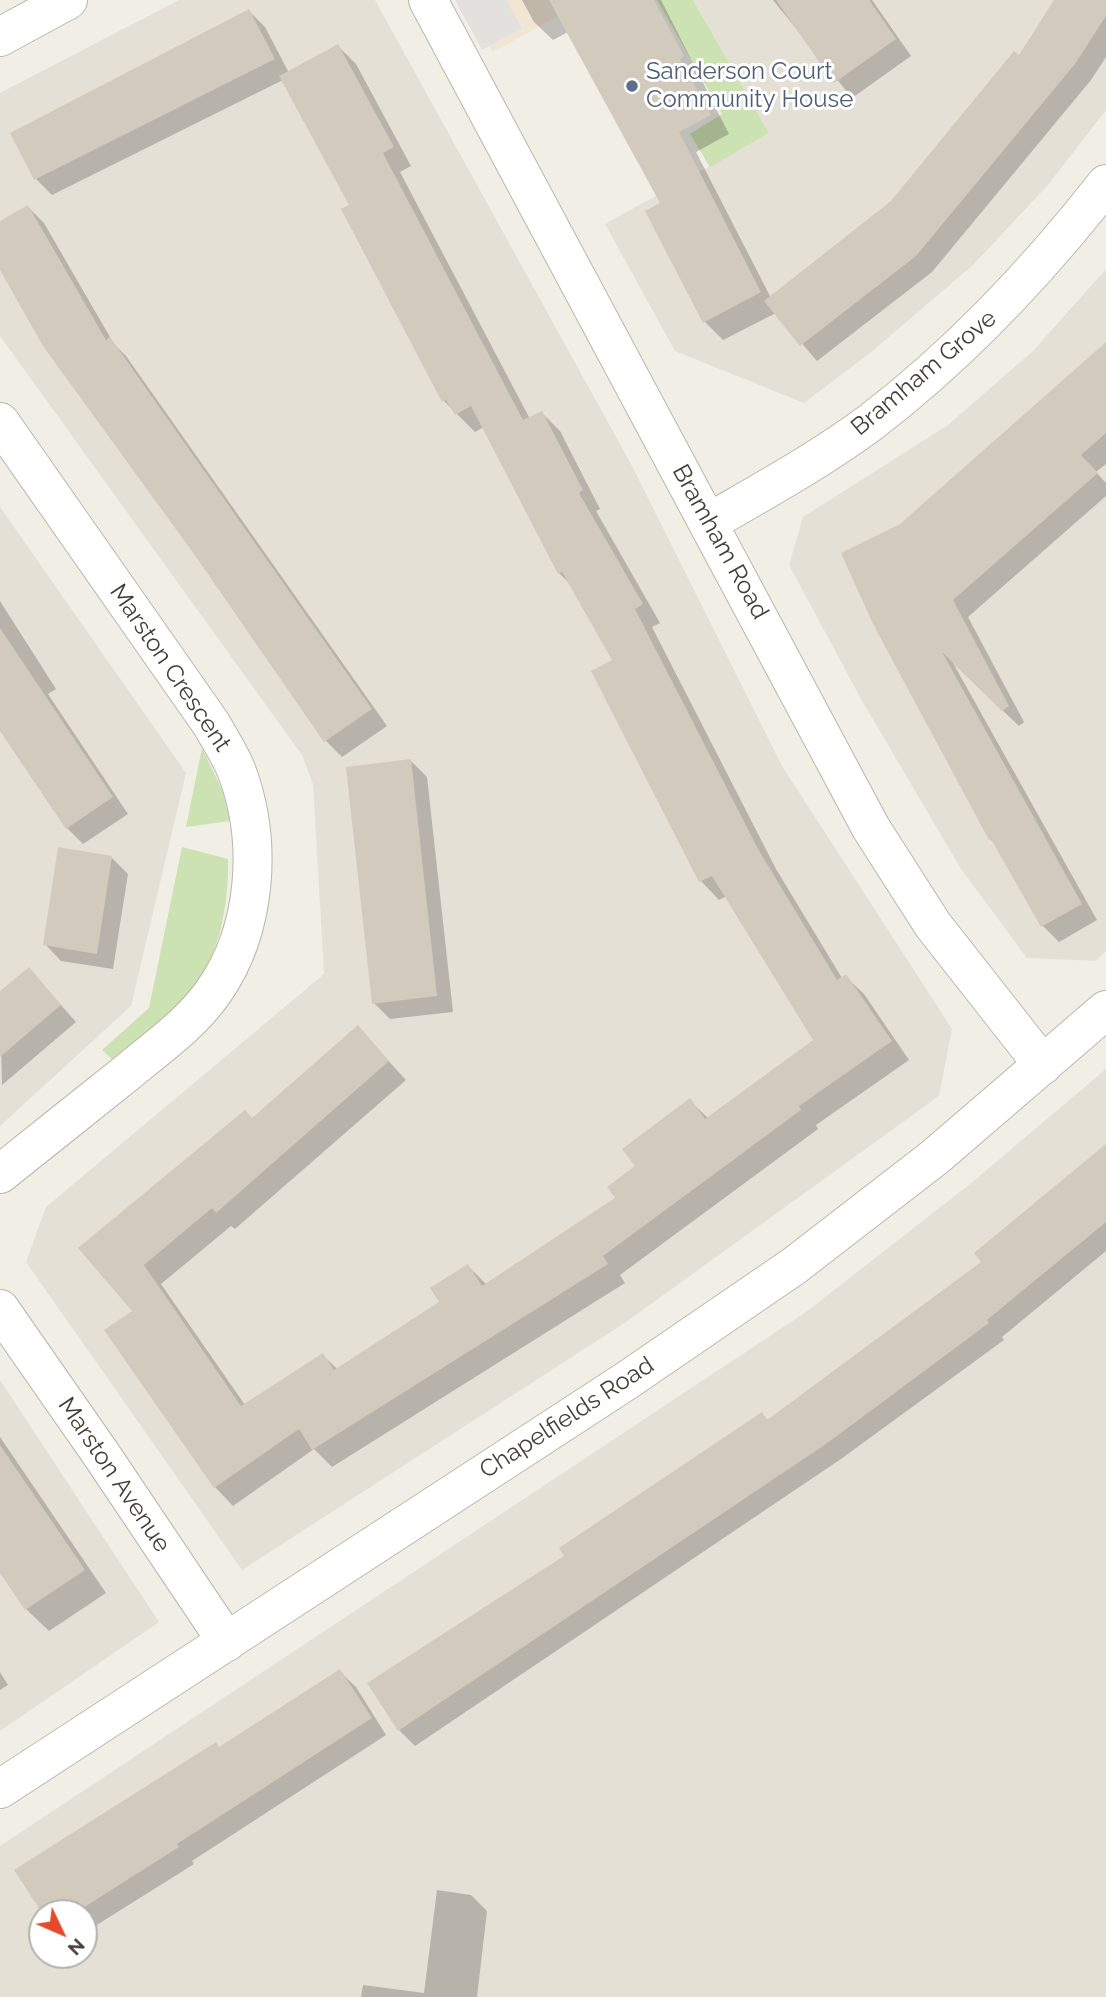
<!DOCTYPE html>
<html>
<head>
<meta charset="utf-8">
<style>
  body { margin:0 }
  #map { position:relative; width:1106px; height:1997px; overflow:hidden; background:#f1eee6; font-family:Raleway,sans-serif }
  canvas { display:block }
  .north { position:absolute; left:28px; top:1899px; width:70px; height:70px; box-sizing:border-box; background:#fff; border:2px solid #b4b2af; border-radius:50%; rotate:134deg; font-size:19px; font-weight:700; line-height:28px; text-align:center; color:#433e36 }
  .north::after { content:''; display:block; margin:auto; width:24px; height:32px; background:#e5482a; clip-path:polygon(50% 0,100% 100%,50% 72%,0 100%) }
</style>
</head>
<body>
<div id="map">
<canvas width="1106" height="1997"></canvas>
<div class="north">N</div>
</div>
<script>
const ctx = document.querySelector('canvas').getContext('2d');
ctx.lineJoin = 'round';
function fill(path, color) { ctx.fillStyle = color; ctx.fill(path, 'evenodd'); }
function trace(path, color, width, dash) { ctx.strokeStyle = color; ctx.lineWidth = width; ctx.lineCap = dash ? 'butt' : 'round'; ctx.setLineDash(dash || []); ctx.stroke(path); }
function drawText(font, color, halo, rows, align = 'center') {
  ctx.font = font + ' Raleway,sans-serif'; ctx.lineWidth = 6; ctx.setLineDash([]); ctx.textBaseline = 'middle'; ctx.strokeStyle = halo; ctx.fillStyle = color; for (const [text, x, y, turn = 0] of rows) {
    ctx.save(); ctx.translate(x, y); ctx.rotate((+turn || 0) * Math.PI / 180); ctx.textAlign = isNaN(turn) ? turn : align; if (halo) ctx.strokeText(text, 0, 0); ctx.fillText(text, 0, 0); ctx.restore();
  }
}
fill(new Path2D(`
  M 179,0 L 375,0 L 631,464 L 782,766 L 952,1029 L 939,1096 L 626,1322 L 242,1570 L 26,1262 L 46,1207 L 324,974 L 313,784 L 302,755 L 0,336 L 0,93 Z
  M 693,0 L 1106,0 L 1106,110 L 1047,186 L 973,265 L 870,353 L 804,403 L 675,351 L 605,224 L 769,133 Z
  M 1106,269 L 1106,951 L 1096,961 L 1027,958 L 961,869 L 861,699 L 789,565 L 803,517 L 948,425 L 1034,350 Z
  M 0,507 L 186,773 L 131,1006 L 0,1126 Z
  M 1106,1069 L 1106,1997 L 0,1997 L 0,1846 L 806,1312 L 970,1184 ZM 42,1913 L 84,1913 L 84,1955 L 42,1955 Z
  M 0,1380 L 159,1622 L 0,1731 Z`), '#e5e0d5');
fill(new Path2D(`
  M 465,0 L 587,0 L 493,52 Z`), '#f1e5d3');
fill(new Path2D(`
  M 657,0 L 693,0 L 769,133 L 710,167 L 690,134 L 722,114 Z
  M 202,748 L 223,792 L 230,821 L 186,827 Z
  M 182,847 L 228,859 C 229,906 219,959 188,997 C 168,1021 138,1041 115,1062 L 102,1050 L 149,1008 Z`), '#cce2b3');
fill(new Path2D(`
  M 455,0 L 506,0 L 522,28 L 482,50 Z`), '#e3e1de');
fill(new Path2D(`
  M 522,0 L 661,0 L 729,134 L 696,152 L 771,298 L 892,202 L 1019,57 L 1056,0 L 1106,0 L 1106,57 L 1091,80 L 932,272 L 817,361 L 776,313 L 723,340 L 704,321 L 662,204 L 568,32 L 553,40 L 534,22 Z
  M 773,0 L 872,0 L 911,56 L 852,98 Z
  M 249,11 L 265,27 L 289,73 L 338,46 L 356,64 L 411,166 L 400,172 L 530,419 L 542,413 L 560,431 L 600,509 L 596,511 L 660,623 L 652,627 L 776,869 L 842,978 L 845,976 L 864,994 L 909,1060 L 816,1125 L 818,1129 L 620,1275 L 625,1283 L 332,1467 L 314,1449 L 233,1506 L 215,1487 L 107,1330 L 134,1311 L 81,1249 L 252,1120 L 358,1028 L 406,1080 L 235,1229 L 231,1226 L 161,1284 L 245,1405 L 323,1355 L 338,1370 L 442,1303 L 468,1266 L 487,1285 L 618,1198 L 638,1167 L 690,1101 L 708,1118 L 815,1040 L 727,896 L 719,900 L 701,881 L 594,672 L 614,661 L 571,585 L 559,573 L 484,427 L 475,432 L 444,401 L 351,206 L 283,80 L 52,195 L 36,179 Z
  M 28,207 L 44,223 L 114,344 L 126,356 L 387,726 L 342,757 L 326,741 L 0,267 L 0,223 Z
  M 1106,345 L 1106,464 L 1096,472 L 1106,483 L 1106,496 L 968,617 L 1024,722 L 1019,726 L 953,663 L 1097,920 L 1059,942 L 1043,926 L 998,847 L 990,839 L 901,526 Z
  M 0,601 L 56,689 L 48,694 L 128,814 L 83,844 L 67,828 L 0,728 Z
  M 411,761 L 427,777 L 453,1012 L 390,1019 L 374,1003 Z
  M 112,858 L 128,874 L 113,969 L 61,961 L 45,944 Z
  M 29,969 L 76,1022 L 2,1085 L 0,993 Z
  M 1106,1146 L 1106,1251 L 1002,1337 L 1004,1340 L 841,1459 L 415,1746 L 399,1730 L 369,1684 L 567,1556 L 762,1415 L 769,1421 L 984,1262 Z
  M 0,1437 L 106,1593 L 49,1631 L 26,1609 L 0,1570 Z
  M 339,1671 L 356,1687 L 386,1735 L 192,1861 L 194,1864 L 84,1933 L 84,1913 L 44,1913 L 220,1748 Z
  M 0,1672 L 8,1685 L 0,1690 Z
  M 437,1890 L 471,1895 L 487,1911 L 477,1997 L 361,1997 L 363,1985 L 424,1993 Z`), '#0003');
fill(new Path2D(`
  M 549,0 L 654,0 L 684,56 L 680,59 L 711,115 L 679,132 L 761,292 L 703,323 L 645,211 L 660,203 Z
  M 776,0 L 869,0 L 896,39 L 834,83 Z
  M 1054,0 L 1106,0 L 1106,16 L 1075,64 L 916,256 L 800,346 L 764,301 L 891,201 L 1014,51 L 1019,55 Z
  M 249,9 L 275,59 L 34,180 L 10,133 Z
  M 338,44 L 394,147 L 383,153 L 523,420 L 542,411 L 583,490 L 579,493 L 643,604 L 635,609 L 758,849 L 837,980 L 846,974 L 892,1041 L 799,1106 L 801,1110 L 603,1256 L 608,1264 L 312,1450 L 299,1429 L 214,1488 L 104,1330 L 132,1311 L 78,1248 L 245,1110 L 252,1118 L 358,1025 L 389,1061 L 216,1213 L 212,1208 L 144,1265 L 241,1406 L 323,1353 L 334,1370 L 439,1302 L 430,1288 L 468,1264 L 482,1286 L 615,1198 L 607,1187 L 635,1166 L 622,1149 L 690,1098 L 705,1119 L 813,1040 L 712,876 L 699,882 L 591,671 L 612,660 L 562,572 L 558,574 L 471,406 L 455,415 L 446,400 L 442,402 L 341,209 L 349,205 L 279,76 Z
  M 28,205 L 106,340 L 110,337 L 372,709 L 324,742 L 194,554 L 43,346 L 0,270 L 0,221 Z
  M 1106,342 L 1106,433 L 1081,455 L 1098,473 L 953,600 L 1009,706 L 1002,711 L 942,652 L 1082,904 L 1041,927 L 991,839 L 989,840 L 873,624 L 841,553 L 900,524 Z
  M 0,628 L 113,797 L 66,829 L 0,731 Z
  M 411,759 L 437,996 L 372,1004 L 346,767 Z
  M 58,847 L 112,856 L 97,954 L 43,945 Z
  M 29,967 L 61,1005 L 0,1057 L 0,991 Z
  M 1106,1144 L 1106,1222 L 987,1320 L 989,1323 L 826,1444 L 398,1731 L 367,1683 L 564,1556 L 559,1548 L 762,1412 L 767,1420 L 981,1262 L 974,1253 Z
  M 0,1445 L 85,1570 L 25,1610 L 0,1573 Z
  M 340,1669 L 372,1718 L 177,1844 L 179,1847 L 75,1913 L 42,1913 L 14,1870 L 216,1742 L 219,1747 Z`), '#d2cabd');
const minor = new Path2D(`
  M 428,0 L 871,828 L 933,925 L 1043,1065
  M 0,37 L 68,0
  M 0,422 L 212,725 C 220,740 231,756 237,772 C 263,842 257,929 214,991 C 192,1023 159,1046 129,1071 C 86,1105 43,1140 0,1174
  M 708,523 C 763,491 820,460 871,422 C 960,354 1037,272 1106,184
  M 0,1309 L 103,1457 L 227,1642
  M 0,1789 L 626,1381 L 794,1266 L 935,1157 L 1106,1010`);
trace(minor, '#bcb6aa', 40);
trace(minor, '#fff', 38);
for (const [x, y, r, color] of [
  [632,86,7,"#5c6f8a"]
]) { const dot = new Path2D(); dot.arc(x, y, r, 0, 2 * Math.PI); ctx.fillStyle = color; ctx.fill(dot); trace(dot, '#fff', 2.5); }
drawText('24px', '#4e5e75', '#fff', [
  ["Sanderson Court",646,72],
  ["Community House",646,100]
], 'left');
drawText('24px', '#433e36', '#fff', [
  ["Bramham Grove",924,373,-40],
  ["Bramham Road",720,542,61],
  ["Marston Crescent",170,668,56],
  ["Chapelfields Road",567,1418,-33],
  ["Marston Avenue",114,1475,56]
]);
</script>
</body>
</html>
